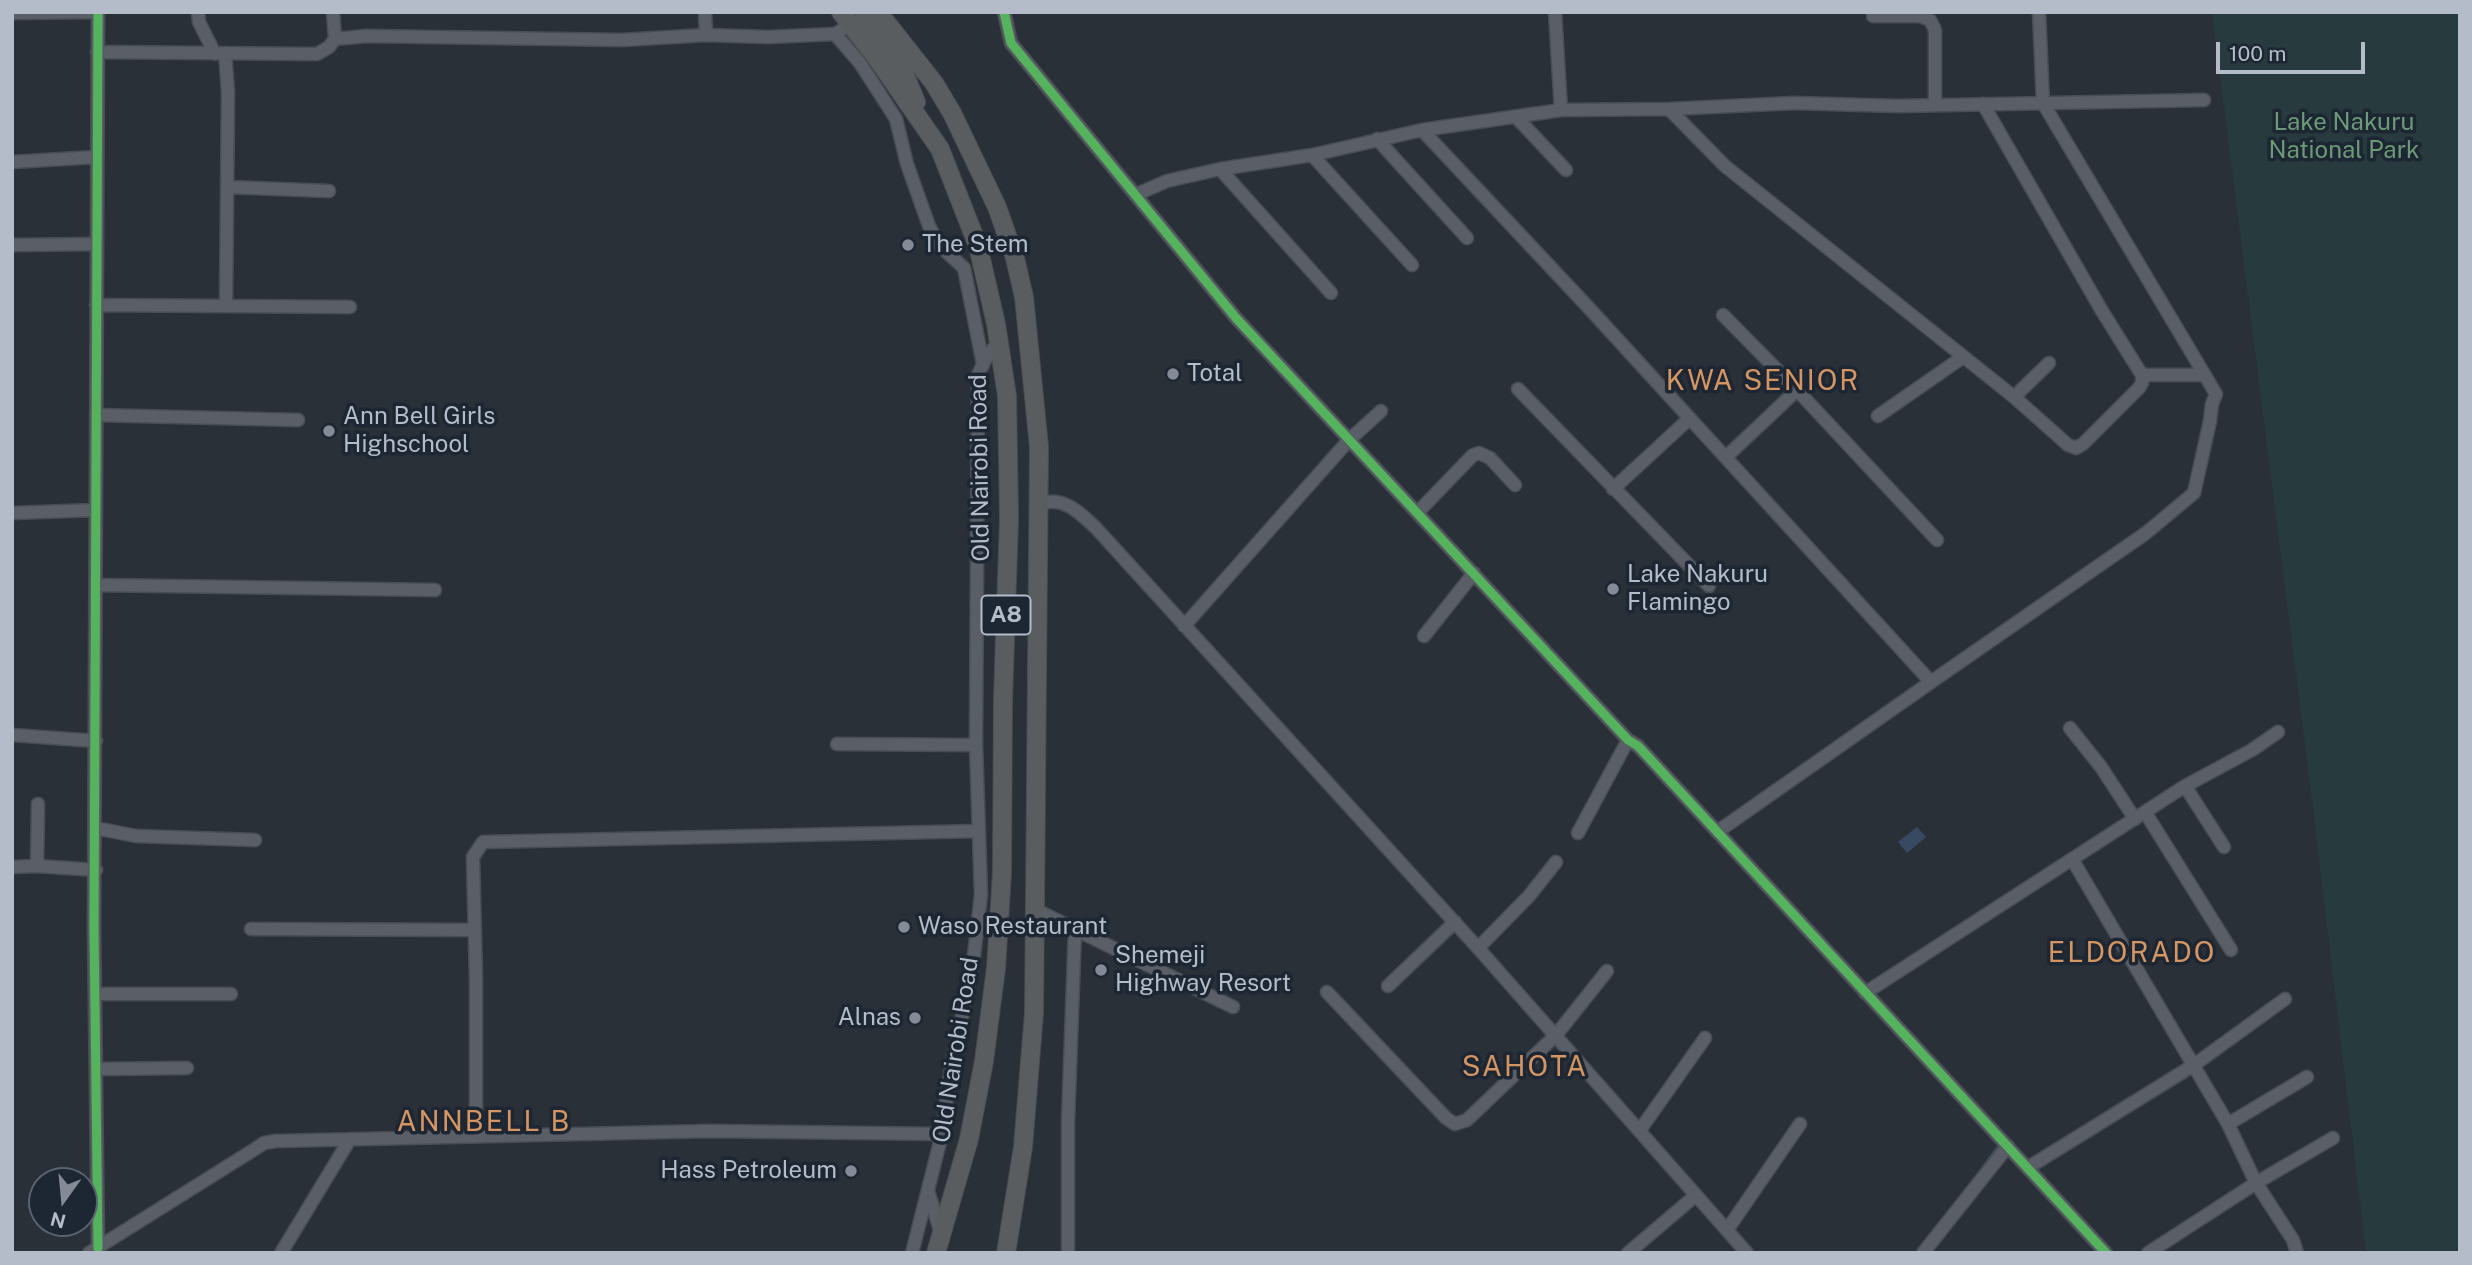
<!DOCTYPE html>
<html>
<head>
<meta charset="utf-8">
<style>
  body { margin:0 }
  #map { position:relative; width:2472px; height:1265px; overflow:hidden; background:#2a3038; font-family:"Public Sans",sans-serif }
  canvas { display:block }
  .frame { position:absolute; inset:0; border:14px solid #b4bcc9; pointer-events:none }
  .north { position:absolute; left:28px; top:1167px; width:70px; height:70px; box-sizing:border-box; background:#1d2633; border:2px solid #59626f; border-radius:50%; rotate:195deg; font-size:19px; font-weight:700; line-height:28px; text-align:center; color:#b4bcc9 }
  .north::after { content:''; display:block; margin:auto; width:24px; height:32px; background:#848b96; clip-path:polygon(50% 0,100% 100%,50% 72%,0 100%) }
  .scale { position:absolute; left:2216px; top:42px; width:149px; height:32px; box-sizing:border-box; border:4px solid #b4bcc9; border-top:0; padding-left:9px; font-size:21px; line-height:24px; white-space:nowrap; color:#b4bcc9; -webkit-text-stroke:5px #1d2633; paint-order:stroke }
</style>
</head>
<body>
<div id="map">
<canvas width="2472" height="1265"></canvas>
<div class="frame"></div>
<div class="north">N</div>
<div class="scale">100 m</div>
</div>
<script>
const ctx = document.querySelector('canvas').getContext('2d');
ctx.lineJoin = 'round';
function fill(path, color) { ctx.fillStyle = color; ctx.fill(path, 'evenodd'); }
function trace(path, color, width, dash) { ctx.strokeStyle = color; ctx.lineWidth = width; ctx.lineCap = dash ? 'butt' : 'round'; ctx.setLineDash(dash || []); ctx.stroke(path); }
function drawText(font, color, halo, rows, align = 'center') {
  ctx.font = font + ' "Public Sans",sans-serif'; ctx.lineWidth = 7; ctx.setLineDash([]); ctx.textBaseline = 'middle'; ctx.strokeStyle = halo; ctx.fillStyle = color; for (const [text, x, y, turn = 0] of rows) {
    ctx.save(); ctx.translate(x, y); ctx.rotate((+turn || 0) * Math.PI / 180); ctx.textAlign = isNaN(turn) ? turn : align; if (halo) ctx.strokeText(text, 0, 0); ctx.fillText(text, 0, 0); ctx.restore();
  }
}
fill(new Path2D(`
  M 2212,12 L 2460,12 L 2460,1253 L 2366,1253 L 2312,800 Z`), '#273a3e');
fill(new Path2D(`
  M 1917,827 L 1926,837 L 1907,853 L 1898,842 Z`), '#384963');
trace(new Path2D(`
  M 1974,1179 L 1999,1145`), '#384963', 2.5);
const minor = new Path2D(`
  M 98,12 L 94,928 L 98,1248
  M 198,12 L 199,22 L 215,54
  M 333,12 L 335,39
  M 705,12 L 706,35
  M 1004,12 L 1011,43 L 1236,318 L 1628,740 L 1638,746 L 2106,1253
  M 1555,12 L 1561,110
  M 12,13 L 98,12
  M 1873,16 L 1920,16 L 1930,20 L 1935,30 L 1935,105
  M 835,34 L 860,63 L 896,119 L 907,164 L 929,226 L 939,245 L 964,268 L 983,364
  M 97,52 L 317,54 L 329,47 L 335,39 L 366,36 L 622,40 L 706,35 L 768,37 L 835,34 L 851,24
  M 225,53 L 228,92 L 226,305
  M 1669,109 L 1725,166 L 2014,397 L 2068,445 L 2076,448 L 2083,444 L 2139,388 L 2142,383 L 2142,375 L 2102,311 L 1983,104
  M 1517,118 L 1566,170
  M 1422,130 L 1588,307 L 1931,682 L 1717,832
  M 1377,139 L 1467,238
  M 1312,155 L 1412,265
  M 12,162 L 96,157
  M 1220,169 L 1331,293
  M 227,187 L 329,191
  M 1135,195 L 1167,181 L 1220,169 L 1312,155 L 1422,130 L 1561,110 L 1669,109 L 1794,103 L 1898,106 L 2204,100
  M 12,245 L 97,244
  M 96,305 L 350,307
  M 1723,315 L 1797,390 L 1937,540
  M 2142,375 L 2205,375
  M 1518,389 L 1709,586
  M 2014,397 L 2049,363
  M 96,415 L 298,420
  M 1878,416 L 1963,357
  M 1726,457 L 1797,390
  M 1613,489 L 1690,418
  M 1038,504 C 1064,496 1078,511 1096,528 L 1478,948 L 1747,1253
  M 1418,512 L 1473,455 L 1479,453 L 1490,458 L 1515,485
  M 12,513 L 96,510
  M 96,585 L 435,590
  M 1184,626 L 1349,440 L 1381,411
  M 1424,636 L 1474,573
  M 1931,682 L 2146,533 L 2194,493 L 2210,421 L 2212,404 L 2216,394 L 2043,103 L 2039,12
  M 2070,728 L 2101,767 L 2135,819
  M 12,735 L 96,741
  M 837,744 L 976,745
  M 2185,786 L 2224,847
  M 2145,812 L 2231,950
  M 95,828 L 136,836 L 255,840
  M 1578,833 L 1628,740
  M 2072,859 L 2228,1124 L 2256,1183 L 2293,1240 L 2297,1253
  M 37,866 L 38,804
  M 12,867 L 37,866 L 96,870
  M 1034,909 L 1233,1007
  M 251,929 L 474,930
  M 1478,948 L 1529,896 L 1556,862
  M 1388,986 L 1455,922
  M 1327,992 L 1446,1118 L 1455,1124 L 1467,1120 L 1556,1035 L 1607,971
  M 1865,993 L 2185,786 L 2252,750 L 2278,732
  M 95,994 L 231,994
  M 96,1069 L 187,1068
  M 2228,1124 L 2307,1077
  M 1640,1130 L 1705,1038
  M 476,1136 L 476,980 L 473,857 L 483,842 L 979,831
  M 2029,1167 L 2194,1065 L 2285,999
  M 928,1191 L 941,1233
  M 1727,1230 L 1800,1124
  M 89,1253 L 255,1149 L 264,1143 L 276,1141 L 710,1131 L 942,1134
  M 281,1253 L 350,1139
  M 912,1253 L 942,1134 L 950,1074 L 973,964 L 981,895 L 976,745 L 978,375 L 985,360 L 999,341
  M 1068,1253 L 1068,1121 L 1075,929
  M 1628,1253 L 1695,1196
  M 1923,1253 L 2008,1146
  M 2148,1253 L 2256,1183 L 2333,1138`);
const highway = new Path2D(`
  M 841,12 L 879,61 L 940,149 L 978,246 L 996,324 L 1007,396 L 1009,519 L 1003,698 L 1002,873 L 996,968 L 984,1061 L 969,1139 L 936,1253
  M 864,12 L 896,54 L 916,102
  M 878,12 L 934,83 L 952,113 L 997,207 L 1015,258 L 1024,297 L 1039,447 L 1034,1013 L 1023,1147 L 1006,1253`);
trace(minor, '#484c53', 15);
trace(highway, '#474c53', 20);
trace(minor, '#5a5e66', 12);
trace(highway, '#5a5d60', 18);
trace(new Path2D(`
  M 98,12 L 94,928 L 98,1248
  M 1004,12 L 1011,43 L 1236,318 L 1628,740 L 1638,746 L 2106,1253`), '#56b35d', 9);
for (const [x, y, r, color] of [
  [908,245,7,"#848b96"],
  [1173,374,7,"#848b96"],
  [329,431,7,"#848b96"],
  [1613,589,7,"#848b96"],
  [904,927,7,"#848b96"],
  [1101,970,7,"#848b96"],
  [915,1018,7,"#848b96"],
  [851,1171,7,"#848b96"]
]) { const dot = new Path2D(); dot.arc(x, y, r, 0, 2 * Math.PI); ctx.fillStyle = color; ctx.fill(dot); trace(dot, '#1d2633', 2.5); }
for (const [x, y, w] of [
  [1006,615,49]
]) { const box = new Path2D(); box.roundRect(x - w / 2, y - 19.5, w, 39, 5); ctx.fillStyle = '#1d2633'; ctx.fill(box); trace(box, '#b4bcc9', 2); }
drawText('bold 23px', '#b4bcc9', null, [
  ["A8",1006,615]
]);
drawText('24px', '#6b9a76', '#1d2633', [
  ["Lake Nakuru",2344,123],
  ["National Park",2344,151]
]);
drawText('24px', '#b4bcc9', '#1d2633', [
  ["The Stem",922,245],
  ["Total",1187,374],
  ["Ann Bell Girls",343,417],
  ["Highschool",343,445],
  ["Lake Nakuru",1627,575],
  ["Flamingo",1627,603],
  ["Waso Restaurant",918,927],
  ["Shemeji",1115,956],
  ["Highway Resort",1115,984],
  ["Alnas",901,1018,"right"],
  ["Hass Petroleum",837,1171,"right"]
], 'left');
drawText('24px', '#b4bcc9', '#1d2633', [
  ["Old Nairobi Road",980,468,-91],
  ["Old Nairobi Road",956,1050,-81]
]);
ctx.letterSpacing = '2px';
drawText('28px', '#d59563', '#1d2633', [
  ["KWA SENIOR",1763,381],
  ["ELDORADO",2132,953],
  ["SAHOTA",1525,1067],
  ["ANNBELL B",484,1122]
]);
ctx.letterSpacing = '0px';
</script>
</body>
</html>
